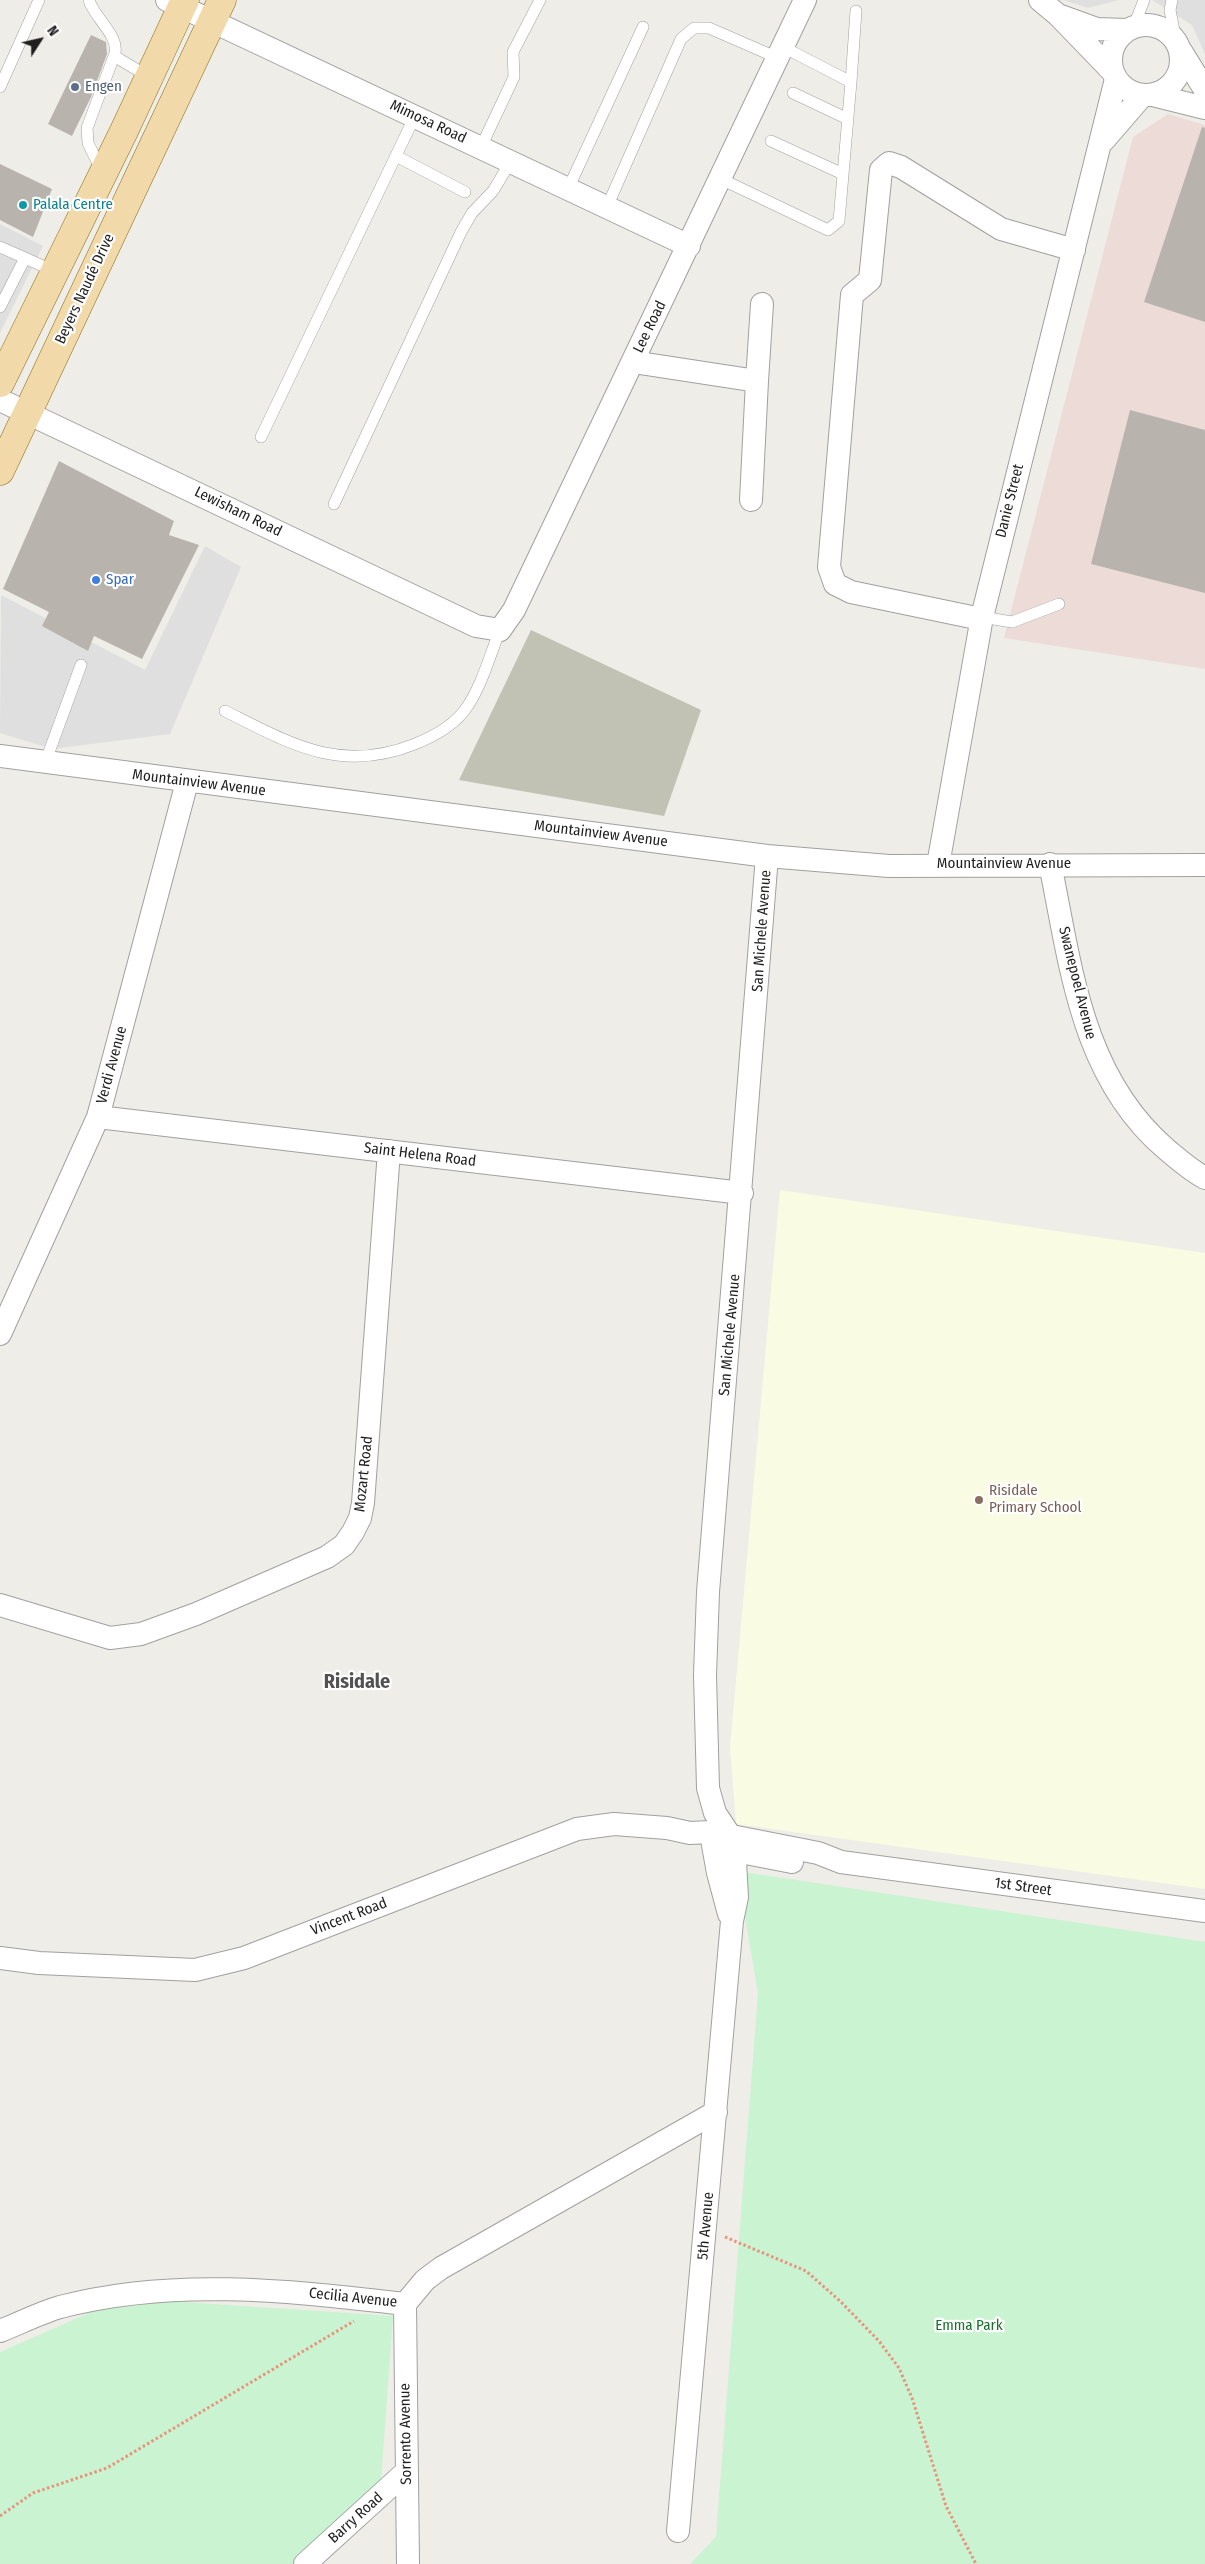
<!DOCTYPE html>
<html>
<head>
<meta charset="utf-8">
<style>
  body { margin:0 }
  #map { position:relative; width:1205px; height:2564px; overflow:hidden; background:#efede7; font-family:"Fira Sans Condensed",sans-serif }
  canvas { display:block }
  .north { position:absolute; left:15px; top:15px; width:50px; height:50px; -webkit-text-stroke:4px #fff; paint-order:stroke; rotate:55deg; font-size:14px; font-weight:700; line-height:20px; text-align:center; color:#1f1f1f }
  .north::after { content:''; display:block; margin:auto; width:18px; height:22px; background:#1f1f1f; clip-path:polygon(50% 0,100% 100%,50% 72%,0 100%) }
</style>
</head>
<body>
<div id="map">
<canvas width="1205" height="2564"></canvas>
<div class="north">N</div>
</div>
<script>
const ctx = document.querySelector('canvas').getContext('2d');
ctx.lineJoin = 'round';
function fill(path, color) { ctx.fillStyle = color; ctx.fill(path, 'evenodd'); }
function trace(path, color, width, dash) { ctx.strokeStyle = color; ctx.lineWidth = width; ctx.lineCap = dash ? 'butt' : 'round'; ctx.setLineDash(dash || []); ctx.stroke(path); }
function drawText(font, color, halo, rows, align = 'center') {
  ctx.font = font + ' "Fira Sans Condensed",sans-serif'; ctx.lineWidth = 4.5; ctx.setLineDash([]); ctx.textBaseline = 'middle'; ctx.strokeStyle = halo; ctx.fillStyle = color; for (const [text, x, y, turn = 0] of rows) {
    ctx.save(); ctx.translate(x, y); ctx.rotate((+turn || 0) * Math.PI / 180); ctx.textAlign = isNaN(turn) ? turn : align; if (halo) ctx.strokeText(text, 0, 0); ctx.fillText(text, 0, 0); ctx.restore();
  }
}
fill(new Path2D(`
  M 1168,114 L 1205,125 L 1205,669 L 1004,638 L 1133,137 Z`), '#eddbd8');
fill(new Path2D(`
  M 780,1190 L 1205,1253 L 1205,1889 L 736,1824 L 730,1747 Z`), '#f9fbe3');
fill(new Path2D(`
  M 531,630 L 701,710 L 664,816 L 459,780 Z`), '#c1c2b3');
fill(new Path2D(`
  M 737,1871 L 1205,1942 L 1205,2564 L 690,2564 L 716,2537 L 758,1993 Z
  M 123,2298 L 393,2316 L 380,2494 L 308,2564 L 0,2564 L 0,2352 Z`), '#c9f3d1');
fill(new Path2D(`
  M 1063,0 L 1119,0 L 1088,8 Z
  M 1152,0 L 1205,0 L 1205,54 L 1192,25 Z
  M 0,224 L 43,246 L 0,333 Z
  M 205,546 L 241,567 L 170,734 L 52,749 L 0,733 L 1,595 L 145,670 Z`), '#dfdfdf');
fill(new Path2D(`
  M 91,35 L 106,42 L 107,54 L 91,97 L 72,136 L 48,124 Z
  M 1202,127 L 1205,128 L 1205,322 L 1144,302 Z
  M 0,164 L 52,189 L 33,237 L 0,220 Z
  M 1130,410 L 1205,430 L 1205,593 L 1091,564 Z
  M 59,461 L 174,521 L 169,535 L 199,545 L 142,659 L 94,636 L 88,651 L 42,626 L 49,612 L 3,589 Z`), '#b8b3ad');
const lane = new Path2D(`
  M 89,0 C 93,17 122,37 114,56
  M 1172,0 L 1170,10 L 1176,41
  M 1134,26 L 1144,0
  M 851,82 L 856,11
  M 0,87 L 39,0
  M 793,93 L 848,119
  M 771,141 L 843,174
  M 481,147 L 514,77 L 513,52 L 540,0
  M 396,156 L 465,192
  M 102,172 L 88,143 L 87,128 L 114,56 L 149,77
  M 721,179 L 828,230 L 839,221 L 851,82 L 783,47
  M 568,189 L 643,27
  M 607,207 L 681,39 L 694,28 L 709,28 L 778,58
  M 0,247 L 25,258
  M 0,307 L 25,258 L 56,272
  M 261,437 L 415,116
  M 334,504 L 461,232 L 472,213 L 493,191 L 511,161
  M 982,617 L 1012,622 L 1059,604
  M 225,711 C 291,744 340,774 415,744 C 435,736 455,725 467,707 C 482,685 490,655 500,630
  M 45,763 L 81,665`);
const street = new Path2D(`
  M 167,0 L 689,246
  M 1040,0 L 1058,15 L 1113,72
  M 1061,16 L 1097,29 L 1127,30
  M1111 60a35 35 0 1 1 70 0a35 35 0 1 1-70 0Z
  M 1181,51 L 1205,90
  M 1153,95 L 1205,108
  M 1104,140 L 1142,96
  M 633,362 L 757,381 L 751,500
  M 757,381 L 762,304
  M 0,400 L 476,626 L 500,630 L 514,610 L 805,0
  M 981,619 L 851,592 L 835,584 L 829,567 L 852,295 L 870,280 L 881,170 L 889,163 L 901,167 L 1001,229 L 1074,250
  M 0,756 L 767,856 L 889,866 L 1205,865
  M 1050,864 C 1071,966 1081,1076 1166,1149 C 1178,1159 1190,1170 1205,1178
  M 938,865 L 982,617 L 1116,79
  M 98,1117 L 742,1193
  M 0,1334 L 98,1117 L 187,782
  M 0,1605 L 110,1638 L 141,1634 L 196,1614 L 327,1557 L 344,1545 L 353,1532 L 360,1518 L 363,1503 L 389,1151
  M 711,1834 L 718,1873 L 729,1914
  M 720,1848 L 792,1862
  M 0,1958 L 39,1963 L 195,1970 L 244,1958 L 577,1829 L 614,1824 L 667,1828 L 690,1833 L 711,1832 L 818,1853 L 841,1862 L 1205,1911
  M 405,2304 L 408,2564
  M 0,2331 C 20,2323 40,2313 60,2307 C 174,2277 290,2291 405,2304 L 425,2280 L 441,2268 L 716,2112
  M 678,2531 L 732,1921 L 737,1897 L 735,1861 L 729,1834 L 715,1813 L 708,1788 L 705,1675 L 708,1592 L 767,856
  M 305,2564 L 407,2471`);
const primary = new Path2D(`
  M 0,383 L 124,131 L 185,0
  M 0,471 L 222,0`);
trace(lane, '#a0a0a0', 12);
trace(street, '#a0a0a0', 24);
trace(primary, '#886d12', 29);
trace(new Path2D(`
  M 725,2237 L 806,2271 L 840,2301 L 879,2341 L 899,2368 L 912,2398 L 946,2506 L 976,2564
  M 0,2516 L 33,2493 L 107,2468 L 354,2321`), '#e9937d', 3, [2.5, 2.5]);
trace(lane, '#fff', 11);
trace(street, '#fff', 22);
trace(primary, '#f1d9a9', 28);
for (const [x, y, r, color] of [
  [75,87,5,"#5c6f8a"],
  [23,205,5,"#0f9aa8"],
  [96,580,5,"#3f7fe0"],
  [979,1500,5,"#8d6e63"]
]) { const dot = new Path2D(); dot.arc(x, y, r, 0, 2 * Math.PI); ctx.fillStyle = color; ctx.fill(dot); trace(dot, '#fff', 2); }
drawText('15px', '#4e5e75', '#fff', [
  ["Engen",85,87]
], 'left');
drawText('15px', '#1f1f1f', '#fff', [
  ["Mimosa Road",428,122,25],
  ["Beyers Naudé Drive",85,289,-65],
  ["Lee Road",650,327,-64],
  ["Danie Street",1010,501,-76],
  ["Lewisham Road",238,512,26],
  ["Mountainview Avenue",199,783,7],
  ["Mountainview Avenue",601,834,7],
  ["Mountainview Avenue",1004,864],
  ["San Michele Avenue",762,931,-86],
  ["Swanepoel Avenue",1077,983,76],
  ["Verdi Avenue",112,1065,-75],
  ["Saint Helena Road",420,1155,7],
  ["San Michele Avenue",730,1335,-85],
  ["Mozart Road",364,1474,-84],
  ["1st Street",1023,1887,8],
  ["Vincent Road",349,1917,-21],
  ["5th Avenue",706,2226,-85],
  ["Cecilia Avenue",353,2298,6],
  ["Sorrento Avenue",406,2434,-91],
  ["Barry Road",356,2518,-42]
]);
drawText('15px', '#0d838f', '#fff', [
  ["Palala Centre",33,205]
], 'left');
drawText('15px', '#366cbe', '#fff', [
  ["Spar",106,580]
], 'left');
drawText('15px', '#785e54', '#fff', [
  ["Risidale",989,1491],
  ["Primary School",989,1508]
], 'left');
drawText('15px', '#197129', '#fff', [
  ["Emma Park",969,2326]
]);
drawText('bold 20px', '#525252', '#fff', [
  ["Risidale",357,1682]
]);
</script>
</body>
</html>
